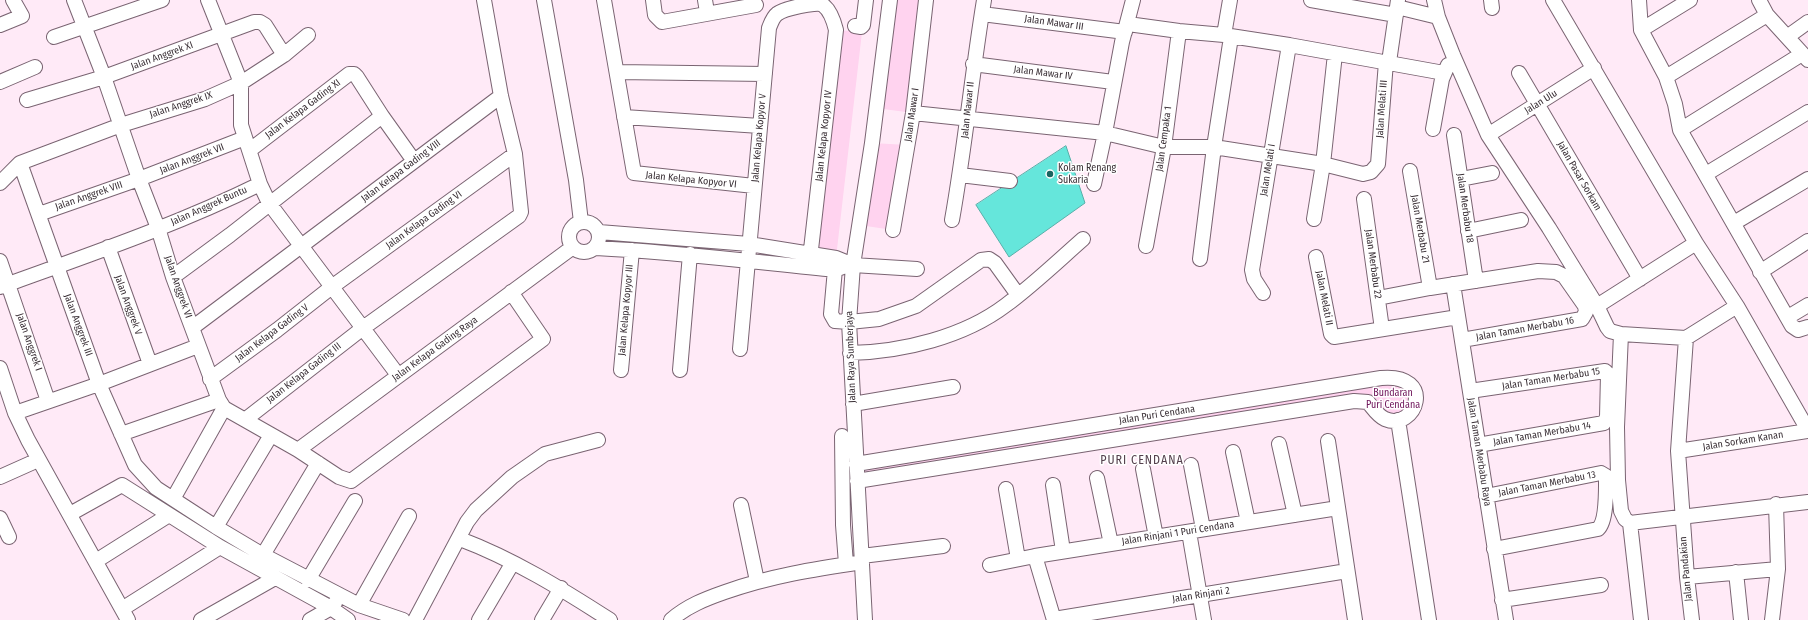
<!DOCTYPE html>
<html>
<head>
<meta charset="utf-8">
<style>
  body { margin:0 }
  canvas { display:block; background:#ffeaf7 }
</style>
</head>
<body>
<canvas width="1808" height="620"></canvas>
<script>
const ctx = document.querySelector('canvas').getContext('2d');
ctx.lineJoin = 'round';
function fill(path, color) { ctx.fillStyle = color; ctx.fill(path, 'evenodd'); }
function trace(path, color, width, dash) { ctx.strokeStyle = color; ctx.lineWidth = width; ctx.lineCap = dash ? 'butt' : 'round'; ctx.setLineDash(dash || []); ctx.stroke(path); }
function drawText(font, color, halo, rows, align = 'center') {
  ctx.font = font + ' "Fira Sans Condensed",sans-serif'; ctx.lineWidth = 3; ctx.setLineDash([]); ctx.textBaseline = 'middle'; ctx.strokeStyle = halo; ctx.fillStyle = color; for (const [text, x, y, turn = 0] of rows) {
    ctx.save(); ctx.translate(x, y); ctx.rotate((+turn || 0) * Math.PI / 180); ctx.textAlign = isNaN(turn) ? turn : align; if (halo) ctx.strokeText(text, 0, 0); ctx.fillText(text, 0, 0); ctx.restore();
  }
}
fill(new Path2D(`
  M 890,0 L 926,0 L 913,113 L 876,108 Z
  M 836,30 L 862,32 L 836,258 L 811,254 Z
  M 872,143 L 908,145 L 893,230 L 859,225 Z
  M 1391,377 L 1415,392 L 1398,420 L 1368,402 L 857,481 L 856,464 Z`), '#ffd3ef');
const water = new Path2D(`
  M 1066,146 L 1085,203 L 1009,257 L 976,205 Z`);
fill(water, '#65e6db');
trace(water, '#58afa9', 1);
const minor = new Path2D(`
  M 74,0 L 104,77 L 139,179 L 158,228 L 173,277 L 219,400 L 224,408 L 298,450 L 339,477 L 351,481 L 543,339 L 511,292
  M 208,0 L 241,83 L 241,125 L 260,184 L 269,203 L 398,375
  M 544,0 L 576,180 L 581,222
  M 604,0 L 634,173 L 754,186
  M 653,0 L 655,15 L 662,22 L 756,5
  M 705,0 L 707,12
  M 1311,0 L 1396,15
  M 1434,0 L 1438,17 L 1453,55 L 1488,135 L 1549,228 L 1597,306 L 1607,327 L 1610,331 L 1621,334 L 1686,338
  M 1491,0 L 1492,8
  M 1553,0 L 1696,243 L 1737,306 L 1808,430
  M 1639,0 L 1641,30 L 1666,77 L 1675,104 L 1680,130 L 1792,326 L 1798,330 L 1808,327
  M 1759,0 L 1767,15 L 1808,60
  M 1397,7 L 1438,17
  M 982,14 L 1125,32
  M 1128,24 L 1179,31 L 1224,35 L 1289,45 L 1444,73
  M 0,25 L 22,16 L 13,0
  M 855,26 L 861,27 L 863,25 L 866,0
  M 1641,30 L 1690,0
  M 1224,35 L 1230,0
  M 54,37 L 162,0
  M 1787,37 L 1808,22
  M 1389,62 L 1398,0
  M 973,64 L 1113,82
  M 617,72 L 765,74
  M 1519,73 L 1640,279
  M 1666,77 L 1767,15
  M 0,82 L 35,67
  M 27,100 L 104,77 L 254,22 L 260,22 L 265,25 L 284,55
  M 913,113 L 1105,133 L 1164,147 L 1214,147 L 1323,164 L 1363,174 L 1371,172 L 1378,164 L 1386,62
  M 624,117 L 760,126
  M 1433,129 L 1442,79 L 1448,65
  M 1680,130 L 1802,54
  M 1454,135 L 1476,281
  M 1488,135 L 1594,68
  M 250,150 L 349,74 L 354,74 L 357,77 L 382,116
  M 20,163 L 99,384 L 135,465 L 156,488 L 216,527 L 263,555 L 359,605 L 403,620
  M 1410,171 L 1430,288
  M 1706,174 L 1808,112
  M 960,175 L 1010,181
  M 1461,179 L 1492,173
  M 0,183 L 20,163 L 121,125 L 205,99 L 241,83 L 284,55 L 308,35
  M 1094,184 L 1105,133 L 1122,42 L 1133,0
  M 1364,199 L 1382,329
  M 39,214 L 139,179 L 245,138
  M 1314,219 L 1323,164 L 1335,54
  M 952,220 C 965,147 972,73 984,0
  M569 237a15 15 0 1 1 30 0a15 15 0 1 1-30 0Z
  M 1734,223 L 1808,179
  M 893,230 L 913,113 L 926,0
  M 1468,231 L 1521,220
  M 599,232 L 749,244 L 836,258 L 853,265 L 917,269
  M 1146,246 L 1164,147 L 1179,31
  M 108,247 L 150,364
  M 596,248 C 676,252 755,262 835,270 L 843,267
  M 1316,257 L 1331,334 L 1334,337 L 1458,317
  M 836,258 L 831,314 L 835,321 L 849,322 L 879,319 L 916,306 L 981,260 L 989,259 L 995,263 L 1018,295
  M 1200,259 L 1214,147 L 1231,37
  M 0,261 L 48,401
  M 1760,272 L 1808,241
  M 173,277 L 230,235 L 382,116 L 414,161
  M 1453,284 L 1506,620
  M 0,287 C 88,255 177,225 260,184
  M 1263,293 L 1254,279 L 1252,270 L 1289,45
  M 1378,298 L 1430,288 L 1538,271 L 1556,272 L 1564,276 L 1585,306 L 1586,312 L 1582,319 L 1462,340
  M 1597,306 L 1696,243
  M 1788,317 L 1808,305
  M 192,328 L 501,96
  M 1621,334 L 1617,427 L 1618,480 L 1621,511 L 1625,519 L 1630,523 L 1808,502
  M 740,349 L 769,28 C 771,23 773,17 777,14 C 783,9 816,1 823,5 C 830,10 834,22 836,30 L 809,267
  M 850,353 C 902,352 964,337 1006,305 C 1033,285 1058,261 1083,239
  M 0,368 L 15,413 L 28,440 L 128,620
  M 621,370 L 632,250
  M 680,370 L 690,254
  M 210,379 L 277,330 L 333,286 L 515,154
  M 1470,391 L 1605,371 L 1608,374 L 1607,417 L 1604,423 L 1478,445
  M 853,404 L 953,387
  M 15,413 L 99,384 L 198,346
  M 246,419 L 363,328 L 519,216 L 521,212 L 515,154 L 501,96 L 484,0
  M 1398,420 L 1429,620
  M 121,434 L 219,400
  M 842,436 L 843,525 L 846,564
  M 1328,441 L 1355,620
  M 1279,444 L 1295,515
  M 298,450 L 573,247
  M 1678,451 L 1808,431
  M 1233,452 L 1248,522
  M 856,464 L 1381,378 C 1437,373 1416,432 1385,419 C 1378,416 1373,408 1368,402 L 1354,401 L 857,481
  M 1191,465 L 1203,529
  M 1143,469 L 1156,537
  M 0,477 L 38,460
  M 1097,478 L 1111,544
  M 1053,485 L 1063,551
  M 1006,489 L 1018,559
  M 1486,496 L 1601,473 L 1606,476 C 1606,488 1607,521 1598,529 L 1494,549
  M 173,499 L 224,408
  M 741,505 L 757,581
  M 70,514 L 122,485 L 220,547 L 331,608 L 348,620
  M 0,518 L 9,537
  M 1630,523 L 1641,620
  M 216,527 L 271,435
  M 1189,532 L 1204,620
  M 460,539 C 513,559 562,589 610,620
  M 263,555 L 318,463
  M 862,556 L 943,546
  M 1035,556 L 1054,620
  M 96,561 L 169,515
  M 990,565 L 1035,556 L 1338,508
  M 1736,572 L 1741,620
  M 1687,577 L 1778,569
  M 308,580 L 355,501
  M 1502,600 L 1601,585
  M 359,605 L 409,516
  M 122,609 L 220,547
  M 1054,619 L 1347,571
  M 201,620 L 275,578
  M 310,620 L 331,608 L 335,603
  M 415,620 L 467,522 L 476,510 L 512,477 L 545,454 L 598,440
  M 479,620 L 512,564
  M 542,620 L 561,588
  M 671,620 C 687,606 705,599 725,592 C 770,576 815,569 862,562
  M 865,620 L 849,322 L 853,265 L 872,143 L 890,0
  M 1692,620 L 1687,577 L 1678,451 L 1686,338 L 1737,306
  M 1772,620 L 1778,569 L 1776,504`);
trace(minor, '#7a6472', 16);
trace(minor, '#fff', 14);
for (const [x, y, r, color] of [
  [1050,174,4,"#196560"]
]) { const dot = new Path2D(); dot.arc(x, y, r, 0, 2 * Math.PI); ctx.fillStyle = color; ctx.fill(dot); trace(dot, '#fff', 1.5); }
drawText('10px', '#392f35', '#fff', [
  ["Jalan Mawar III",1054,23,8],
  ["Jalan Anggrek XI",162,56,-20],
  ["Jalan Mawar IV",1043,73,7],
  ["Jalan Ulu",1541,102,-32],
  ["Jalan Anggrek IX",181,105,-18],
  ["Jalan Kelapa Gading XI",303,109,-37],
  ["Jalan Melati III",1382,109,-86],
  ["Jalan Mawar II",968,110,-84],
  ["Jalan Mawar I",912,115,-82],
  ["Jalan Kelapa Kopyor IV",824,136,-84],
  ["Jalan Kelapa Kopyor V",759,138,-85],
  ["Jalan Cempaka 1",1164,139,-82],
  ["Jalan Anggrek VII",192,159,-21],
  ["Jalan Melati I",1268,170,-81],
  ["Jalan Kelapa Gading VIII",401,171,-37],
  ["Jalan Pasar Sorkam",1579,176,60],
  ["Jalan Kelapa Kopyor VI",691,180,6],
  ["Jalan Anggrek VIII",89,196,-19],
  ["Jalan Anggrek Buntu",209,206,-24],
  ["Jalan Merbabu 18",1465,208,82],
  ["Jalan Kelapa Gading VI",424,220,-36],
  ["Jalan Merbabu 21",1420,229,80],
  ["Jalan Merbabu 22",1373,264,82],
  ["Jalan Anggrek VI",178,287,71],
  ["Jalan Melati II",1324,298,79],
  ["Jalan Anggrek V",128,305,70],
  ["Jalan Kelapa Kopyor III",626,310,-85],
  ["Jalan Anggrek III",78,325,70],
  ["Jalan Taman Merbabu 16",1525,329,-10],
  ["Jalan Kelapa Gading V",272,333,-37],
  ["Jalan Anggrek I",29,342,71],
  ["Jalan Kelapa Gading Raya",435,349,-36],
  ["Jalan Raya Sumberjaya",851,357,-92],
  ["Jalan Kelapa Gading III",304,373,-38],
  ["Jalan Taman Merbabu 15",1551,379,-9],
  ["Jalan Puri Cendana",1157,415,-9],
  ["Jalan Taman Merbabu 14",1542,434,-10],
  ["Jalan Sorkam Kanan",1743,441,-9],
  ["Jalan Taman Merbabu Raya",1479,452,81],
  ["Jalan Taman Merbabu 13",1547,484,-11],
  ["Jalan Rinjani 1 Puri Cendana",1178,533,-9],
  ["Jalan Pandakian",1686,569,-95],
  ["Jalan Rinjani 2",1201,595,-9]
]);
drawText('10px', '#392f35', '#fff', [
  ["Kolam Renang",1058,168],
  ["Sukaria",1058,180]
], 'left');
drawText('10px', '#6e1359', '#fff', [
  ["Bundaran",1393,393],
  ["Puri Cendana",1393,405]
]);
ctx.letterSpacing = '1px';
drawText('12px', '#54404d', '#fff', [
  ["PURI CENDANA",1142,461]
]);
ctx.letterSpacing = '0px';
</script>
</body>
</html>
